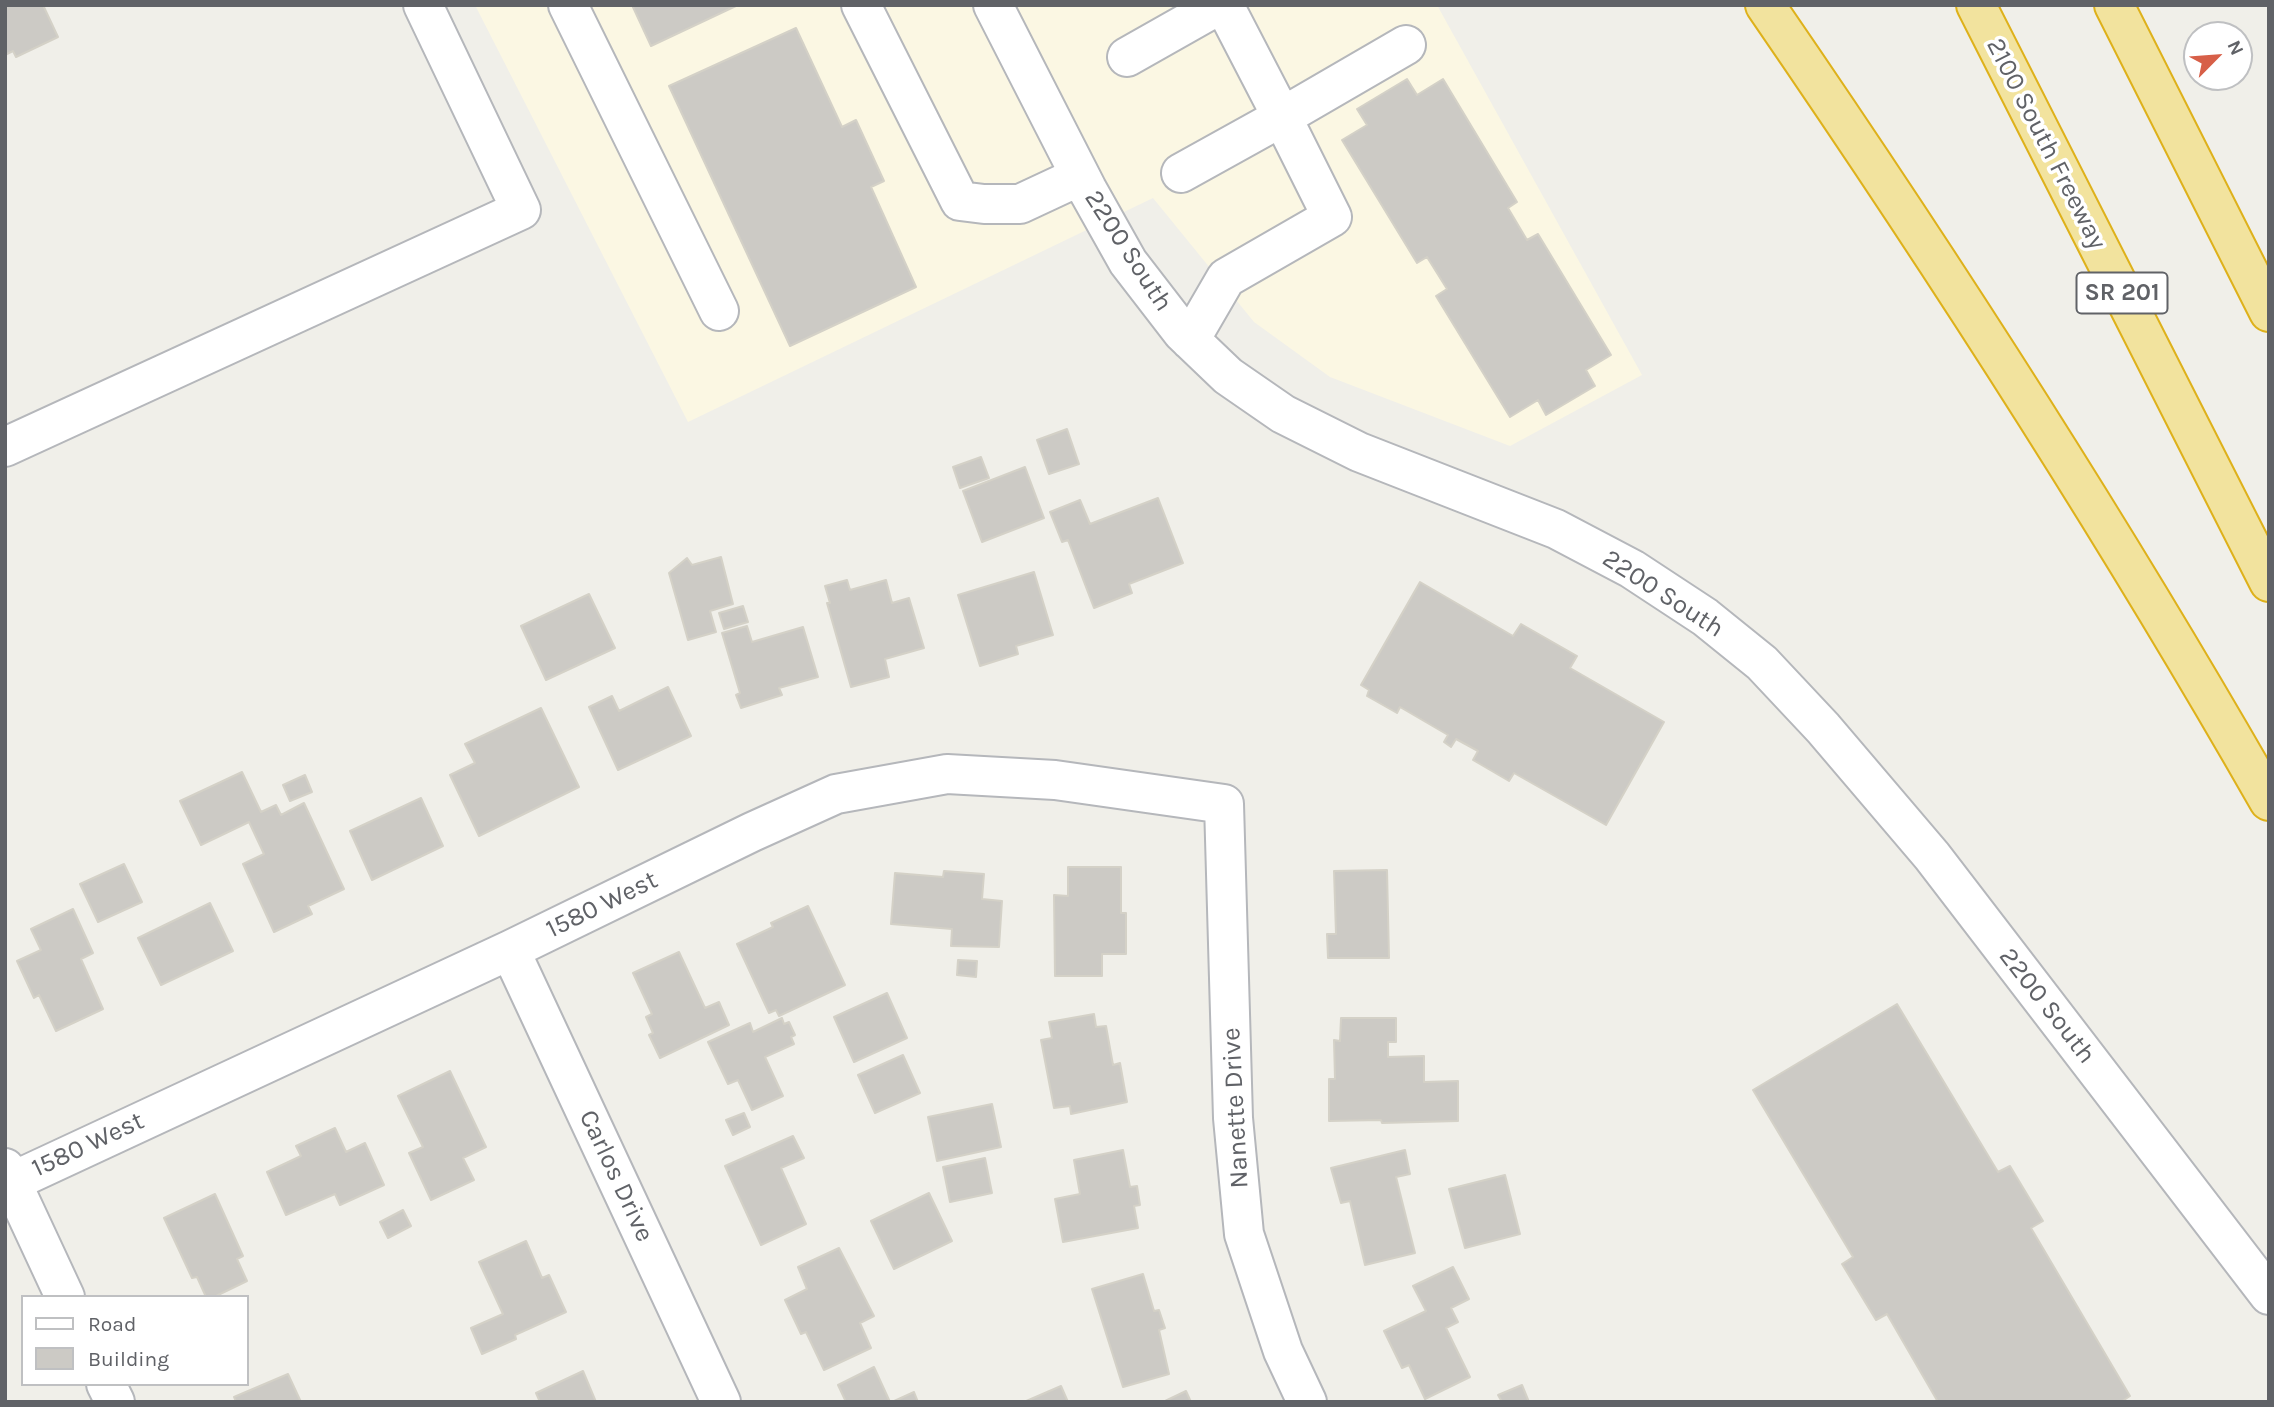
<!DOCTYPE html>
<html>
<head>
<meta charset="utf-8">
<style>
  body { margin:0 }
  #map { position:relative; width:2274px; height:1407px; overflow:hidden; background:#f0efe9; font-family:Karla,sans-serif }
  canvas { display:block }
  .frame { position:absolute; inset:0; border:7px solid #606267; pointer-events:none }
  .legend { position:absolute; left:21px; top:1295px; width:228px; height:91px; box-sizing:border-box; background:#fff; border:2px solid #bfc0c2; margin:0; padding:9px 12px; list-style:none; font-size:21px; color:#606267 }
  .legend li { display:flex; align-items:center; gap:14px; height:35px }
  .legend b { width:35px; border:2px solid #bfc0c2 }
  .north { position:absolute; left:2183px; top:21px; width:70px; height:70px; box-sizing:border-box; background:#fff; border:2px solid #bfc0c2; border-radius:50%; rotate:65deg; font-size:19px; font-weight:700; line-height:28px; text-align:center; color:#606267 }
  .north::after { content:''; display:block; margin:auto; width:24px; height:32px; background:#d75f48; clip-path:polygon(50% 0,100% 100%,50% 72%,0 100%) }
</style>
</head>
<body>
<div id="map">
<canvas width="2274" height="1407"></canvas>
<div class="frame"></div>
<ul class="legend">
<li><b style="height:9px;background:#fff"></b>Road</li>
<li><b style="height:19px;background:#cccac5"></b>Building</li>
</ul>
<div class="north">N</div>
</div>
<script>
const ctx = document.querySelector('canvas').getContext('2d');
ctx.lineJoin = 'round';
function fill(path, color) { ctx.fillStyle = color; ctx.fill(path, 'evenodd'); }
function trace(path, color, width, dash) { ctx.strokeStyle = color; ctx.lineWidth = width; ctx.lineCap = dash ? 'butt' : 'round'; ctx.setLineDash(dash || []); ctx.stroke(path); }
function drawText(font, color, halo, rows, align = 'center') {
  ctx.font = font + ' Karla,sans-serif'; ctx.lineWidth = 7; ctx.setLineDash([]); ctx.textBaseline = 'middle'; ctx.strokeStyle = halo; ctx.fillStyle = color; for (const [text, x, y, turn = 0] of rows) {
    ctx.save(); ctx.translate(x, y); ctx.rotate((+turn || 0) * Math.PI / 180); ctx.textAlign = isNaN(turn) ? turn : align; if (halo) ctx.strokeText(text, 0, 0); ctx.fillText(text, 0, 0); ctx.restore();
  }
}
fill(new Path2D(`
  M 475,5 L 1437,5 L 1642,375 L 1510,446 L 1330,377 L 1254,322 L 1153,198 L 688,422 Z`), '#fbf7e3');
const building = new Path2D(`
  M 5,5 L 43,5 L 58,37 L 16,57 L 13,51 L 5,55 Z
  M 632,5 L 738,5 L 651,46 Z
  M 796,28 L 842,127 L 856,120 L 884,181 L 871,187 L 916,287 L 790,346 L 669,86 Z
  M 1407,79 L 1417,95 L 1443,79 L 1517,202 L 1508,208 L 1527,240 L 1538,234 L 1611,355 L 1586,370 L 1595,386 L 1546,415 L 1538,400 L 1510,417 L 1436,296 L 1447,289 L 1427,257 L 1417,263 L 1342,140 L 1367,125 L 1357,109 Z
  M 1067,429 L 1079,464 L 1049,474 L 1037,440 Z
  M 981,457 L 989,478 L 960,488 L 953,467 Z
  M 1025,467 L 1044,518 L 982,542 L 963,491 Z
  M 1158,498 L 1183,563 L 1129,584 L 1132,593 L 1094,608 L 1068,540 L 1062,542 L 1050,512 L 1080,500 L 1090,524 Z
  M 721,557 L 733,604 L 710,611 L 716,632 L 688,640 L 669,573 L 687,558 L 692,565 Z
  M 1034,572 L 1053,635 L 1016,646 L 1018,654 L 980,666 L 958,595 Z
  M 847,580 L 850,590 L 886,580 L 892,603 L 909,598 L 924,648 L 885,659 L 889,677 L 851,687 L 827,603 L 830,603 L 825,586 Z
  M 1420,582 L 1513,636 L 1521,624 L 1577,656 L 1570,668 L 1664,722 L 1606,825 L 1514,773 L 1509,781 L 1473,760 L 1478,751 L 1456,739 L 1451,747 L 1444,742 L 1448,735 L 1400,707 L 1397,713 L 1367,696 L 1369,690 L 1361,685 Z
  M 589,594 L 615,648 L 546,680 L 521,626 Z
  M 743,606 L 748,622 L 724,629 L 719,613 Z
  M 747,626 L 752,642 L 803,627 L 818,677 L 779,688 L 782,695 L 741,708 L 736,695 L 740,693 L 722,633 Z
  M 668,687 L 691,736 L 618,770 L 589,707 L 612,696 L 619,711 Z
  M 541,708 L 579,787 L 479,836 L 450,775 L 475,763 L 465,744 Z
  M 242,772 L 261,812 L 276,805 L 281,815 L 304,803 L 344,889 L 308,906 L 312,914 L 274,932 L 243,864 L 264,854 L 249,822 L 201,845 L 180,801 Z
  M 305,775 L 312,792 L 290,801 L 283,785 Z
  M 421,798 L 443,846 L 372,880 L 350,831 Z
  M 124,864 L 142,902 L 98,922 L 80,884 Z
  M 1068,867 L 1121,867 L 1121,913 L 1126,913 L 1126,954 L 1102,954 L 1102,976 L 1055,976 L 1054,895 L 1068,896 Z
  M 1387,870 L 1389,958 L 1328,958 L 1327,934 L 1336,934 L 1334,871 Z
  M 944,871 L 984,874 L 982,899 L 1002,901 L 999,947 L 951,946 L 952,929 L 891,924 L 895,873 L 943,877 Z
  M 210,903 L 233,951 L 161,985 L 138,938 Z
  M 808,906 L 845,985 L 779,1016 L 776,1010 L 769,1013 L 737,944 L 773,927 L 771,923 Z
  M 73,909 L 93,953 L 81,959 L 103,1009 L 56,1031 L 39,995 L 34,998 L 17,961 L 41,950 L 31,929 Z
  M 679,952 L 705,1008 L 719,1002 L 729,1025 L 660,1058 L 649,1035 L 653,1033 L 646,1017 L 652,1014 L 633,973 Z
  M 958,960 L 977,961 L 976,977 L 957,975 Z
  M 887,993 L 907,1038 L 854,1062 L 834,1017 Z
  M 1897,1004 L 1998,1172 L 2010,1166 L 2043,1221 L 2031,1228 L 2130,1396 L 2121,1402 L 1938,1402 L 1887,1314 L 1876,1320 L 1842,1264 L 1853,1257 L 1753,1090 Z
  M 1094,1014 L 1096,1027 L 1106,1026 L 1113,1065 L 1120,1063 L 1127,1102 L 1071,1114 L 1070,1106 L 1054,1108 L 1041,1040 L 1052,1038 L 1049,1022 Z
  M 782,1018 L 784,1024 L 789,1022 L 795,1035 L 791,1037 L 794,1044 L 765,1057 L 783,1096 L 752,1110 L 738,1080 L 728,1084 L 708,1042 L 750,1023 L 753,1032 Z
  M 1341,1018 L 1396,1018 L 1396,1042 L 1388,1042 L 1388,1057 L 1424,1056 L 1424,1082 L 1458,1081 L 1458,1121 L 1382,1123 L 1381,1120 L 1329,1121 L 1329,1079 L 1335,1079 L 1334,1040 L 1340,1041 Z
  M 903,1055 L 920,1093 L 875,1113 L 858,1075 Z
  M 450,1071 L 486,1147 L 463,1158 L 474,1180 L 431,1200 L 409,1153 L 423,1147 L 398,1096 Z
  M 992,1104 L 1001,1147 L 937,1161 L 928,1117 Z
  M 744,1113 L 750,1127 L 733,1135 L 726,1120 Z
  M 335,1128 L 346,1152 L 365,1143 L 384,1185 L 340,1205 L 335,1194 L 286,1215 L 267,1172 L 301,1156 L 296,1146 Z
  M 793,1136 L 804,1158 L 781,1168 L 806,1224 L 761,1245 L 725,1166 Z
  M 1123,1150 L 1130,1187 L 1137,1186 L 1140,1205 L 1134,1206 L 1138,1228 L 1063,1242 L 1055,1199 L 1080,1194 L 1074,1160 Z
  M 1405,1150 L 1410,1174 L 1396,1177 L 1415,1253 L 1365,1265 L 1350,1201 L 1341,1203 L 1331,1168 Z
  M 985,1158 L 992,1193 L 950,1202 L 943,1167 Z
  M 1505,1175 L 1520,1234 L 1465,1248 L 1449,1189 Z
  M 929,1193 L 952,1241 L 894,1269 L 871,1221 Z
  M 215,1194 L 243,1256 L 237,1259 L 247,1281 L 214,1297 L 206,1297 L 197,1277 L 192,1278 L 164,1218 Z
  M 403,1210 L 411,1226 L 388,1238 L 380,1222 Z
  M 526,1241 L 542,1278 L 549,1275 L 566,1312 L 515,1335 L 516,1339 L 482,1354 L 471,1328 L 503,1314 L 479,1262 Z
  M 839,1248 L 874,1316 L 860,1323 L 871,1348 L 824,1370 L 806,1332 L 801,1334 L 785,1300 L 807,1289 L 798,1267 Z
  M 1453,1267 L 1469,1299 L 1451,1308 L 1458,1322 L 1446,1328 L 1470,1377 L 1425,1399 L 1409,1365 L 1402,1368 L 1384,1331 L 1426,1311 L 1413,1286 Z
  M 1143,1274 L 1154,1311 L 1159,1310 L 1165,1328 L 1159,1330 L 1169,1374 L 1123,1387 L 1092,1289 Z
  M 874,1367 L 890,1402 L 846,1402 L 838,1385 Z
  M 583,1371 L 596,1402 L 540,1402 L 536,1393 Z
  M 288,1374 L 301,1402 L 236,1402 L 234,1397 Z
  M 1522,1385 L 1529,1402 L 1502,1402 L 1498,1395 Z
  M 1061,1386 L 1068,1402 L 1024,1402 Z
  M 1186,1391 L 1191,1402 L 1163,1402 Z
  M 914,1392 L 918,1402 L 892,1402 Z`);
fill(building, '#cccac5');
trace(building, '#d4d1c7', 2);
const minor = new Path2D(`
  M 568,5 L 719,311
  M 861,5 L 960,201 L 984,204 L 1020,204 L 1080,176
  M 993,5 L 1087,189 L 1128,262 L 1182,332 L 1228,376 L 1283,414 L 1359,452 L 1556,529 L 1632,569 L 1705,617 L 1762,663 L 1823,728 L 1932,856 L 2269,1295
  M 1127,57 L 1219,5
  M 1181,173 L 1282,117 L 1224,5
  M 1190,340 L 1226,278 L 1332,217 L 1282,117 L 1406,45
  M 5,447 L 521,210 L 423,5
  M 510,950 L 721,1402
  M 5,1168 L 65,1297
  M 5,1185 L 510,950 L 752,832 L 836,794 L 947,774 L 1055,780 L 1224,804 L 1233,1118 L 1244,1234 L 1283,1351 L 1307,1402
  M 106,1384 L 115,1402`);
const highway = new Path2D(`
  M 1765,5 C 1943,264 2113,528 2269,801
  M 1976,5 L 2269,582
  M 2114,5 L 2269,312`);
trace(minor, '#b5b7bb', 42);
trace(highway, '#deb11b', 42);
trace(minor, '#fff', 38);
trace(highway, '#f2e39e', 38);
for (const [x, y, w] of [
  [2122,293,91]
]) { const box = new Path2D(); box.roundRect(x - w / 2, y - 20.5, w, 41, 5); ctx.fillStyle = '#fff'; ctx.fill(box); trace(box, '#606267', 2); }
drawText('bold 24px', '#606267', null, [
  ["SR 201",2122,293]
]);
drawText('26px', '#606267', '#fff', [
  ["2100 South Freeway",2046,144,63],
  ["2200 South",1128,251,57],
  ["2200 South",1663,594,33],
  ["1580 West",602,905,-26],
  ["2200 South",2047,1006,52],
  ["Nanette Drive",1236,1108,-93],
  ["1580 West",88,1145,-25],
  ["Carlos Drive",616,1176,65]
]);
</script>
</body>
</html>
